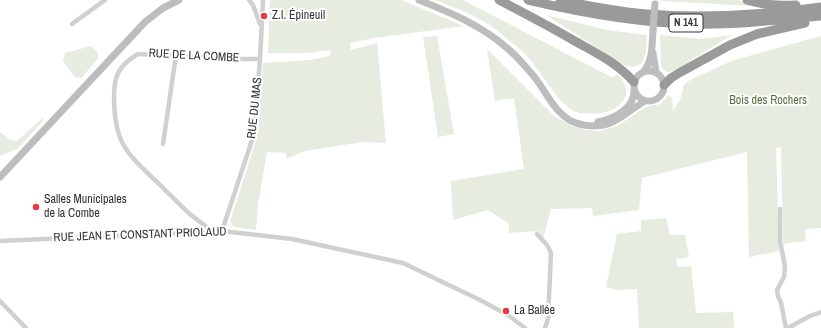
<!DOCTYPE html>
<html>
<head>
<meta charset="utf-8">
<style>
  body { margin:0 }
  canvas { display:block; background:#fff }
</style>
</head>
<body>
<canvas width="821" height="328"></canvas>
<script>
const ctx = document.querySelector('canvas').getContext('2d');
ctx.lineJoin = 'round';
function fill(path, color) { ctx.fillStyle = color; ctx.fill(path, 'evenodd'); }
function trace(path, color, width, dash) { ctx.strokeStyle = color; ctx.lineWidth = width; ctx.lineCap = dash ? 'butt' : 'round'; ctx.setLineDash(dash || []); ctx.stroke(path); }
function drawText(font, color, halo, rows, align = 'center') {
  ctx.font = font + ' "Archivo Narrow",sans-serif'; ctx.lineWidth = 4; ctx.setLineDash([]); ctx.textBaseline = 'middle'; ctx.strokeStyle = halo; ctx.fillStyle = color; for (const [text, x, y, turn = 0] of rows) {
    ctx.save(); ctx.translate(x, y); ctx.rotate((+turn || 0) * Math.PI / 180); ctx.textAlign = isNaN(turn) ? turn : align; if (halo) ctx.strokeText(text, 0, 0); ctx.fillText(text, 0, 0); ctx.restore();
  }
}
fill(new Path2D(`
  M 270,0 L 401,0 L 464,26 L 374,38 L 350,43 L 351,50 L 377,43 L 386,143 L 363,142 L 305,151 L 286,159 L 286,153 L 267,152 L 258,204 L 256,230 L 234,227 L 230,222 L 258,134 L 263,63 L 310,60 L 330,56 L 331,50 L 307,53 L 268,53 Z
  M 436,0 L 463,0 L 613,78 L 617,74 C 622,79 628,87 626,95 C 620,112 600,115 585,113 C 582,113 578,113 576,112 C 556,103 540,68 524,53 C 514,44 502,34 491,26 C 475,15 455,8 436,0 Z
  M 662,0 L 738,0 L 754,6 L 662,1 Z
  M 546,15 L 607,30 L 647,35 L 646,53 L 641,64 L 634,67 L 626,66 Z
  M 660,35 L 701,39 L 732,35 L 675,70 C 668,73 666,73 661,67 Z
  M 437,36 L 454,134 L 438,137 L 423,37 Z
  M 821,36 L 821,228 L 805,229 L 806,241 L 783,244 L 781,147 L 776,148 L 779,251 L 749,257 L 747,152 L 642,178 L 639,210 L 593,216 L 592,208 L 551,209 L 543,239 L 539,231 L 509,233 L 509,224 L 488,210 L 453,220 L 451,181 L 524,169 L 514,98 L 495,101 L 487,49 L 554,116 L 572,126 L 586,130 L 600,131 L 619,125 L 645,107 L 661,104 L 668,95 L 672,98 L 673,111 L 680,100 L 684,85 L 690,80 L 734,60 Z
  M 91,46 L 98,53 L 98,59 L 81,78 L 75,77 L 63,61 L 65,53 Z
  M 44,117 L 43,121 L 17,149 L 0,156 L 0,132 L 11,140 L 17,141 Z
  M 666,218 L 670,235 L 685,235 L 689,257 L 676,259 L 678,267 L 691,266 L 696,313 L 733,312 L 734,328 L 639,328 L 637,289 L 617,290 L 606,287 L 617,234 L 641,231 L 641,220 Z`), '#e6ecdf');
trace(new Path2D(`
  M 249,0 L 253,5 L 260,24
  M 72,24 L 105,0
  M 163,144 L 176,55
  M 780,209 L 780,241 L 785,266 L 784,277 L 777,290 L 778,296 L 781,303 L 786,328
  M 212,231 C 206,226 201,223 195,218 C 184,210 176,200 166,191 C 152,176 133,162 123,144 C 115,129 114,112 114,96 C 114,76 119,65 138,54 L 233,59 L 260,59
  M 222,231 L 254,134 L 260,59 L 263,0
  M 537,234 L 547,245 L 551,253 L 548,319 L 545,328
  M 0,241 L 222,231 L 292,239 L 403,263 L 480,300 L 508,315 L 525,328
  M 0,301 L 26,328
  M 788,328 L 810,316 L 821,312`), '#d0d0d0', 4.5);
trace(new Path2D(`
  M 419,0 C 451,13 481,25 507,48 C 518,57 527,68 536,79 C 548,95 558,119 579,124 C 611,132 621,115 645,101
  M 653,53 L 656,72
  M634 86a15 15 0 1 1 30 0a15 15 0 1 1-30 0Z
  M 644,71 C 653,60 652,44 653,30
  M 598,122 C 614,119 635,108 634,90
  M 0,177 L 145,22 L 163,8 L 179,0`), '#bdbdbd', 7);
trace(new Path2D(`
  M 499,0 C 524,13 549,26 573,40 C 596,53 616,62 634,82
  M 528,0 C 583,13 638,23 694,24 C 736,25 779,20 821,16
  M 560,0 C 589,6 618,12 647,14 C 706,19 763,15 821,7
  M 747,0 C 763,5 779,6 796,5
  M 664,85 L 671,78 L 679,73 L 730,45 L 757,34 L 805,23`), '#9a9a9a', 9);
trace(new Path2D(`
  M 653,30 L 655,4`), '#bdbdbd', 7);
for (const [x, y, r, color] of [
  [264,16,4,"#e63946"],
  [36,207,4,"#e63946"],
  [506,311,4,"#e63946"]
]) { const dot = new Path2D(); dot.arc(x, y, r, 0, 2 * Math.PI); ctx.fillStyle = color; ctx.fill(dot); trace(dot, '#fff', 1.5); }
for (const [x, y, w] of [
  [686,23,34]
]) { const box = new Path2D(); box.roundRect(x - w / 2, y - 9, w, 18, 3); ctx.fillStyle = '#fff'; ctx.fill(box); trace(box, '#333', 1); }
drawText('bold 11px', '#333', null, [
  ["N 141",686,23]
]);
drawText('12px', '#333', '#fff', [
  ["Z.I. Épineuil",272,16],
  ["Salles Municipales",44,200],
  ["de la Combe",44,214],
  ["La Ballée",514,311]
], 'left');
drawText('12px', '#333', '#fff', [
  ["RUE DE LA COMBE",194,56,3],
  ["RUE DU MAS",255,108,-84],
  ["RUE JEAN ET CONSTANT PRIOLAUD",140,235,-2]
]);
drawText('12px', '#56703f', '#fff', [
  ["Bois des Rochers",768,101]
]);
</script>
</body>
</html>
